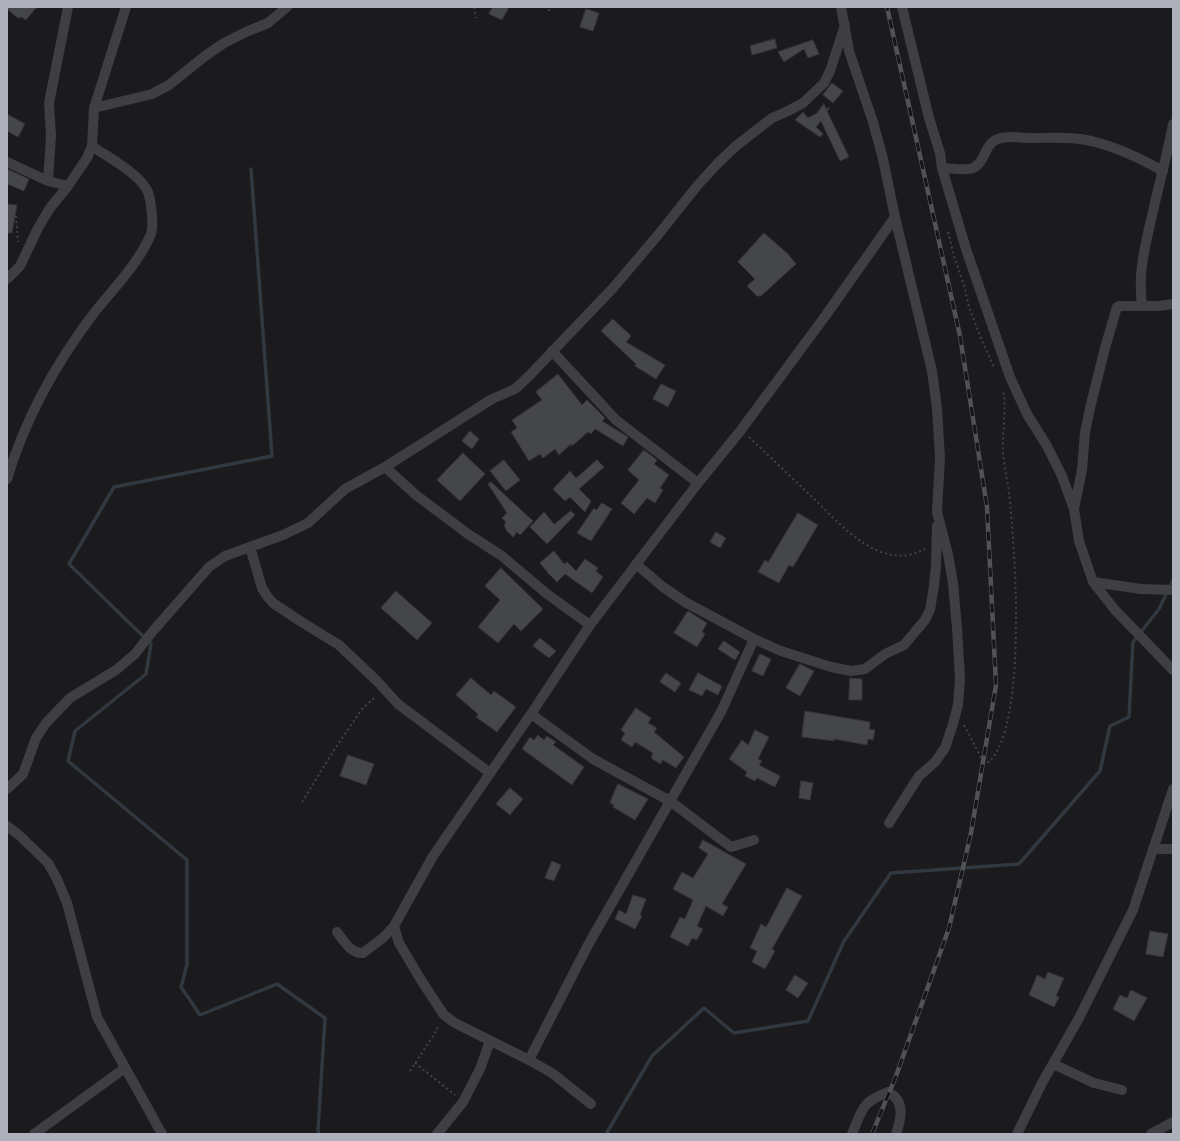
<!DOCTYPE html>
<html>
<head>
<meta charset="utf-8">
<style>
  body { margin:0 }
  #map { position:relative; width:1180px; height:1141px; overflow:hidden; background:#1b1a1d; font-family:"Public Sans",sans-serif }
  canvas { display:block }
  .frame { position:absolute; inset:0; border:8px solid #aeb1bb; pointer-events:none }
</style>
</head>
<body>
<div id="map">
<canvas width="1180" height="1141"></canvas>
<div class="frame"></div>
</div>
<script>
const ctx = document.querySelector('canvas').getContext('2d');
ctx.lineJoin = 'round';
function trace(path, color, width, dash) { ctx.strokeStyle = color; ctx.lineWidth = width; ctx.lineCap = dash ? 'butt' : 'round'; ctx.setLineDash(dash || []); ctx.stroke(path); }
function fill(path, color) { ctx.fillStyle = color; ctx.fill(path, 'evenodd'); }
trace(new Path2D(`
  M 251,169 L 272,456 L 114,487 L 69,564 L 151,644 L 146,674 L 75,731 L 68,761 L 187,860 L 187,965 L 181,987 L 200,1015 L 277,984 L 325,1018 L 318,1130 L 319,1134
  M 606,1134 L 652,1056 L 704,1008 L 734,1033 L 808,1021 L 844,941 L 891,873 L 1019,864 L 1100,771 L 1110,726 L 1129,717 L 1133,642 L 1159,609 L 1173,580`), '#313840', 3.5);
const building = new Path2D(`
  M 7,7 L 39,7 L 35,9 L 26,20 L 21,17 L 18,18 L 7,9 Z
  M 493,7 L 509,7 L 502,20 L 489,14 Z
  M 586,9 L 599,13 L 593,31 L 580,27 Z
  M 775,39 L 777,48 L 752,55 L 750,46 Z
  M 813,40 L 819,54 L 808,58 L 804,49 L 784,62 L 778,52 Z
  M 832,83 L 843,91 L 833,103 L 823,95 Z
  M 824,104 L 826,109 L 830,107 L 827,111 L 849,157 L 840,161 L 821,121 L 816,127 L 823,134 L 820,137 L 795,120 L 803,112 L 808,118 L 817,113 Z
  M 7,114 L 25,124 L 18,137 L 7,131 Z
  M 7,169 L 29,179 L 24,191 L 7,184 Z
  M 7,204 L 17,205 L 12,233 L 7,233 Z
  M 764,233 L 788,254 L 796,264 L 761,296 L 757,296 L 747,286 L 755,279 L 738,262 Z
  M 613,319 L 631,336 L 626,342 L 665,365 L 656,379 L 635,366 L 636,364 L 601,331 Z
  M 558,374 L 582,405 L 587,400 L 605,418 L 602,421 L 628,437 L 623,446 L 595,429 L 591,434 L 588,432 L 572,446 L 571,444 L 559,455 L 555,449 L 543,458 L 540,454 L 529,461 L 511,432 L 517,428 L 512,420 L 542,400 L 536,392 Z
  M 661,384 L 676,391 L 668,407 L 653,399 Z
  M 470,431 L 479,439 L 472,449 L 462,441 Z
  M 644,450 L 657,460 L 654,464 L 669,475 L 660,488 L 663,490 L 655,503 L 647,498 L 634,514 L 621,503 L 639,480 L 628,470 Z
  M 463,453 L 485,474 L 460,501 L 437,480 Z
  M 504,460 L 520,480 L 506,491 L 490,471 Z
  M 597,460 L 604,467 L 579,489 L 591,501 L 585,512 L 570,497 L 565,501 L 553,489 L 570,471 L 576,478 Z
  M 491,482 L 533,521 L 520,535 L 517,532 L 513,537 L 507,531 L 504,525 L 506,522 L 502,518 L 507,513 L 488,484 Z
  M 602,503 L 612,509 L 591,541 L 577,533 L 594,508 L 596,510 Z
  M 571,511 L 575,515 L 547,544 L 530,527 L 544,512 L 554,524 Z
  M 798,513 L 818,525 L 793,567 L 789,565 L 779,583 L 758,572 L 765,560 L 768,562 Z
  M 716,532 L 726,538 L 720,548 L 710,542 Z
  M 554,551 L 564,564 L 567,562 L 576,571 L 585,559 L 598,568 L 596,571 L 603,577 L 592,593 L 565,574 L 557,582 L 549,574 L 540,563 Z
  M 501,568 L 543,609 L 521,631 L 514,624 L 498,643 L 478,627 L 500,600 L 485,586 Z
  M 396,591 L 432,623 L 417,640 L 381,608 Z
  M 688,611 L 707,623 L 702,632 L 705,634 L 697,647 L 674,633 Z
  M 540,638 L 556,651 L 549,658 L 533,646 Z
  M 724,641 L 740,652 L 735,660 L 718,649 Z
  M 760,654 L 771,659 L 763,676 L 752,671 Z
  M 800,664 L 814,671 L 800,696 L 786,688 Z
  M 666,673 L 681,683 L 675,692 L 660,682 Z
  M 698,673 L 722,686 L 718,695 L 706,689 L 702,696 L 689,690 Z
  M 471,678 L 491,695 L 494,691 L 516,707 L 497,732 L 476,717 L 478,714 L 456,695 Z
  M 850,678 L 862,679 L 862,700 L 849,700 Z
  M 636,708 L 651,718 L 648,723 L 657,728 L 654,732 L 684,757 L 676,768 L 663,760 L 660,764 L 651,758 L 653,753 L 635,742 L 632,747 L 621,740 L 625,733 L 621,730 Z
  M 805,711 L 870,722 L 869,729 L 875,730 L 873,740 L 868,739 L 867,745 L 834,739 L 834,741 L 802,737 Z
  M 755,730 L 769,737 L 758,759 L 762,761 L 759,765 L 780,776 L 775,787 L 757,778 L 755,781 L 745,776 L 747,772 L 729,759 L 742,740 L 748,745 Z
  M 538,735 L 544,740 L 547,736 L 556,742 L 553,745 L 584,767 L 572,785 L 522,749 L 530,737 L 534,740 Z
  M 348,755 L 374,764 L 366,785 L 340,776 Z
  M 801,781 L 813,783 L 810,800 L 799,798 Z
  M 618,784 L 648,799 L 635,820 L 613,807 L 614,805 L 610,803 Z
  M 510,788 L 523,799 L 510,815 L 496,804 Z
  M 703,840 L 746,864 L 722,904 L 728,907 L 723,916 L 706,906 L 697,926 L 703,929 L 697,940 L 692,938 L 688,946 L 670,937 L 680,917 L 685,919 L 693,900 L 673,889 L 682,872 L 693,878 L 708,854 L 699,848 Z
  M 552,861 L 561,865 L 554,881 L 545,878 Z
  M 787,888 L 802,896 L 772,949 L 775,951 L 765,969 L 752,962 L 757,951 L 750,948 L 761,924 L 766,927 Z
  M 633,895 L 646,899 L 640,915 L 642,916 L 635,929 L 615,919 L 619,910 L 626,914 Z
  M 1150,931 L 1168,934 L 1163,957 L 1146,954 Z
  M 1048,972 L 1064,978 L 1056,996 L 1059,997 L 1054,1007 L 1029,995 L 1037,975 L 1045,979 Z
  M 795,975 L 808,983 L 798,998 L 786,990 Z
  M 1131,990 L 1147,998 L 1134,1021 L 1113,1009 L 1120,995 L 1127,998 Z`);
fill(building, '#45464a');
trace(building, '#353538', 1);
trace(new Path2D(`
  M 474,7 L 476,18
  M 549,11 L 549,7
  M 16,216 L 18,242
  M 948,232 L 954,256 L 964,285 L 969,307 L 982,341 L 994,367
  M 749,437 C 769,456 789,475 809,494 C 839,522 879,574 925,549
  M 964,725 L 983,761 L 989,762 C 1028,724 1015,546 1009,492 C 1007,479 1004,466 1003,453 C 1002,432 1007,411 1003,390
  M 302,802 L 336,747 L 362,709 L 376,696
  M 415,1063 L 455,1095
  M 410,1071 L 433,1036 L 439,1025`), '#424348', 2, [2, 3]);
trace(new Path2D(`
  M 841,7 L 849,51 L 873,122 L 883,159 L 895,217 L 932,371 L 937,408 L 940,458 L 937,512 L 948,554 L 953,583 L 957,628 L 960,679 L 958,705 L 953,724 L 945,748 L 935,762 L 919,776 L 889,823
  M 902,7 L 929,118 L 940,153 L 942,168 L 966,249 L 1010,377 L 1027,414 L 1047,446 L 1062,476 L 1074,509 L 1079,541 L 1093,582 L 1115,610 L 1173,670
  M 94,108 L 152,94 L 169,85 L 205,56 L 224,43 L 246,32 L 268,23 L 287,7
  M 7,162 L 48,181 L 68,186
  M 942,168 C 951,168 964,171 973,168 C 986,163 984,143 998,139 C 1009,135 1020,138 1032,138 C 1048,138 1064,137 1080,139 C 1109,143 1138,157 1163,171
  M 48,181 L 51,136 L 49,103 L 68,7
  M 7,279 L 20,266 L 38,228 L 50,208 L 68,186 L 87,158 L 92,146 L 94,108 L 126,7
  M 1142,305 C 1138,273 1144,251 1151,220 C 1158,188 1167,156 1173,124
  M 552,351 L 616,420 L 698,483
  M 385,467 L 416,495 L 468,534 L 502,556 L 547,594 L 590,625
  M 7,479 C 25,419 56,363 94,313 C 113,289 139,263 151,234 C 154,226 151,200 148,192 C 140,174 109,158 92,146
  M 1074,509 L 1082,470 L 1085,432 L 1091,404 L 1105,348 L 1117,307 L 1120,306 L 1159,306 L 1173,304
  M 250,547 L 262,588 L 267,596 L 273,603 L 300,621 L 339,645 L 377,681 L 398,704 L 490,773
  M 636,564 L 663,587 L 685,602 L 754,639 L 781,651 L 831,667 L 851,671 L 865,669 L 885,654 L 904,645 L 925,620 L 930,610 L 934,586 L 936,565 L 937,526
  M 1093,582 L 1141,589 L 1173,590
  M 531,714 L 593,759 L 670,801 L 731,847 L 754,840
  M 7,789 L 23,774 L 36,738 L 46,723 L 70,698 L 116,670 L 135,654 L 153,631 L 209,567 L 225,556 L 283,535 L 308,523 L 345,489 L 385,467 L 492,399 L 515,389 L 529,376 L 613,288 L 658,235 L 697,186 L 717,164 L 736,146 L 772,118 L 786,112 L 803,103 L 824,83 L 830,71 L 845,25
  M 7,826 L 20,836 L 48,863 L 57,879 L 67,903 L 97,1017 L 162,1134
  M 1153,849 L 1173,849
  M 394,926 L 399,943 L 421,980 L 444,1015 L 455,1023 L 529,1060 L 552,1073 L 591,1104
  M 337,932 C 344,941 351,954 363,953 L 384,937 L 394,926 L 433,856 L 531,714 L 590,625 L 698,483 L 741,430 L 826,315 L 895,217
  M 529,1060 L 588,945 L 721,712 L 754,639
  M 1053,1064 L 1094,1083 L 1122,1090
  M 34,1134 L 125,1068
  M 437,1134 L 463,1102 L 480,1069 L 490,1041
  M 852,1134 C 863,1108 861,1103 888,1092 C 906,1101 901,1119 896,1134
  M 1017,1134 L 1042,1083 L 1079,1018 L 1133,910 L 1173,789
  M 1151,1134 L 1173,1122`), '#3e3e43', 10);
const rail = new Path2D(`
  M 872,1134 L 896,1076 L 949,928 L 971,833 L 996,685 L 987,507 L 960,336 L 887,7`);
trace(rail, '#515258', 4.5);
trace(rail, '#161518', 3, [9]);
</script>
</body>
</html>
